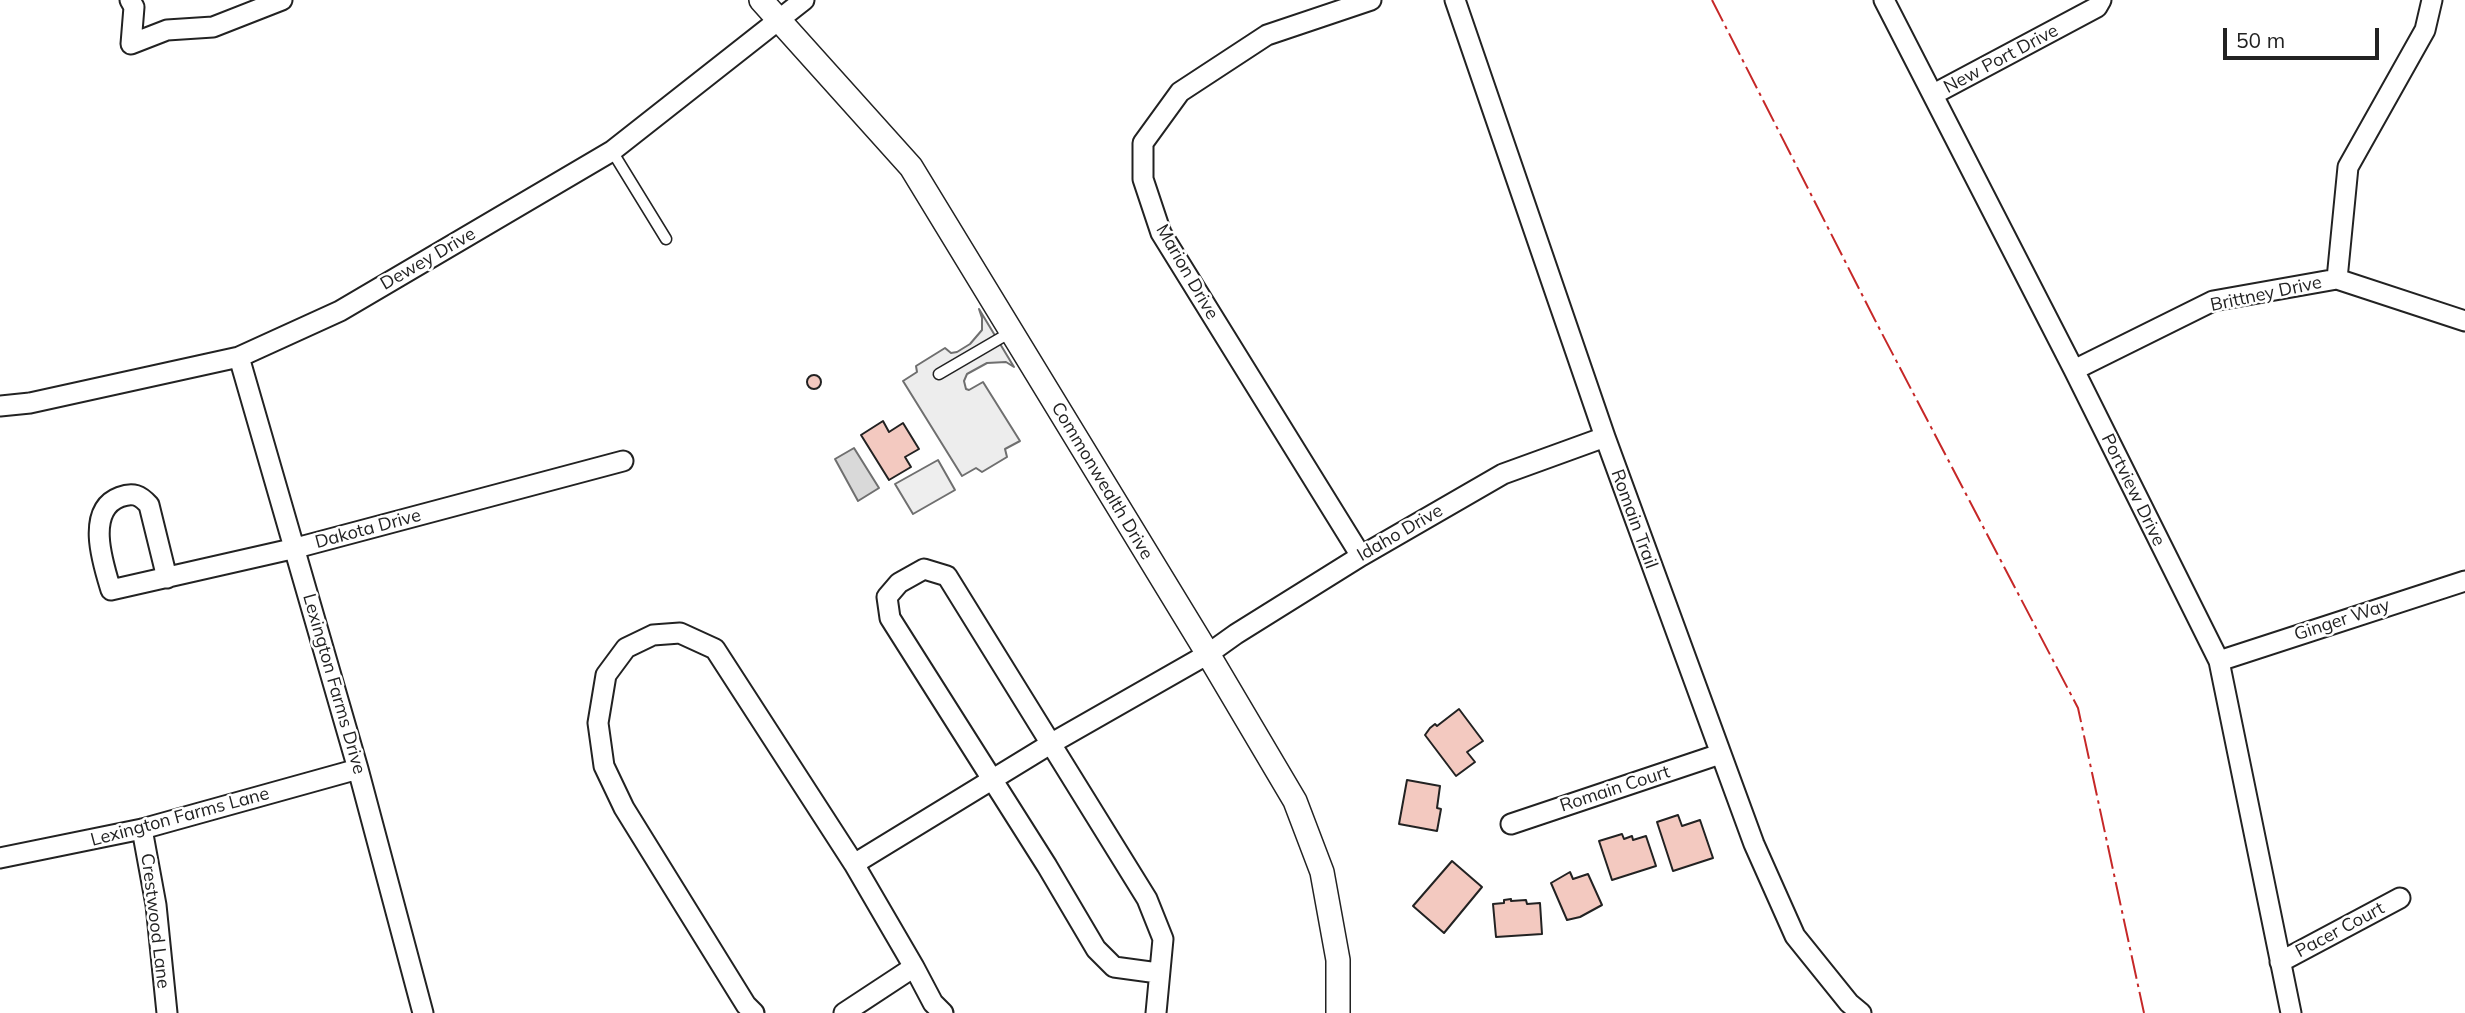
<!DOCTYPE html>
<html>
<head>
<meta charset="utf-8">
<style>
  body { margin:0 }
  #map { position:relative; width:2465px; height:1013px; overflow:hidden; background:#fff; font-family:Mulish,sans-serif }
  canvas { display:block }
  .scale { position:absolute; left:2223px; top:28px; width:156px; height:32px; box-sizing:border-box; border:4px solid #222; border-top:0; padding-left:9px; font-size:21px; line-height:24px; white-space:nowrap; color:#222; -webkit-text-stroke:5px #fff; paint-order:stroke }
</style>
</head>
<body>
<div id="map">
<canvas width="2465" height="1013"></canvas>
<div class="scale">50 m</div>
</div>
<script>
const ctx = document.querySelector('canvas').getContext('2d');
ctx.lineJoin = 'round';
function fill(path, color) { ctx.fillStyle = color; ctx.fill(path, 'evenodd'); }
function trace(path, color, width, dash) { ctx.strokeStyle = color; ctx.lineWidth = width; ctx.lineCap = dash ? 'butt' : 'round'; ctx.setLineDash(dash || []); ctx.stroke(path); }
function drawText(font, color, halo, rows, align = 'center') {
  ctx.font = font + ' Mulish,sans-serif'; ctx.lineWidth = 5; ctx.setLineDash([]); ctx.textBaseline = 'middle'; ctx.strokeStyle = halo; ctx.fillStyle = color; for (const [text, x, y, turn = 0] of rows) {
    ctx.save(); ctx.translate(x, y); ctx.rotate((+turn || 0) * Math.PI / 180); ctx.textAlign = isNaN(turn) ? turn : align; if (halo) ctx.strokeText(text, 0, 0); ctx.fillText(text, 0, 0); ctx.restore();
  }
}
const green = new Path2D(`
  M 938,460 L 955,490 L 913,514 L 895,484 Z`);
fill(green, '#eee');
trace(green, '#6f6f6f', 2);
const parking = new Path2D(`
  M 979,309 L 1014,367 L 1006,362 L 987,363 L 967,374 L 964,381 L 966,389 L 969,390 L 983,382 L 1020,441 L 1005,449 L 1007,457 L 982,472 L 976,468 L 962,476 L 903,381 L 917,372 L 916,366 L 945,348 L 951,353 L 957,352 L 970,344 L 982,330 L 982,318 Z`);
fill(parking, '#ededed');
trace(parking, '#6f6f6f', 2);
const water = new Path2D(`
  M 854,448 L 879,488 L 858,501 L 835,459 Z`);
fill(water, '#d9d9d9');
trace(water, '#6f6f6f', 2);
const building = new Path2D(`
  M807 382a7 7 0 1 1 14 0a7 7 0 1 1-14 0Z
  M 883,421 L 889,432 L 903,423 L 919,449 L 905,457 L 911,467 L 889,480 L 861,435 Z
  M 1459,709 L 1483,741 L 1467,752 L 1475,762 L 1456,776 L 1425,735 L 1430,728 L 1435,724 L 1437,726 Z
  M 1407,780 L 1440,786 L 1437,808 L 1441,809 L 1437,831 L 1399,824 Z
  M 1678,815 L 1682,826 L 1700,820 L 1713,858 L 1673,871 L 1657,822 Z
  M 1622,834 L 1624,839 L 1632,836 L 1633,840 L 1646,836 L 1656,866 L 1612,880 L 1599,841 Z
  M 1452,861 L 1482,887 L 1444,933 L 1413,906 Z
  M 1570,872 L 1573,879 L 1588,874 L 1602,905 L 1580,917 L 1567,920 L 1551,883 Z
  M 1511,899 L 1511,901 L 1526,900 L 1527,904 L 1540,903 L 1542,934 L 1496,937 L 1493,904 L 1504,903 L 1504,900 Z`);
fill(building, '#f3c9c0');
trace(building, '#222', 2);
const service = new Path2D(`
  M 612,151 L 666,239
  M 939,374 L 1011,332`);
const minor = new Path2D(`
  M 130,0 L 134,7 L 131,44 L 167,30 L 213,27 L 282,0
  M 1455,0 L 1605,437 L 1754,844 L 1795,936 L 1849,1003 L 1861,1013
  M 1884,0 L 2074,370 L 2219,661 L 2291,1013
  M 1934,94 L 2097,7 L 2101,0
  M 2337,279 L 2348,167 L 2425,30 L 2432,0
  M 239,357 L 358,769 L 423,1013
  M 2074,370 L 2213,301 L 2337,279 L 2465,321
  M 0,406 L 30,403 L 239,357 L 340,311 L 612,151 L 804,0
  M 1361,556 L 1161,233 L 1143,179 L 1143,143 L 1180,92 L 1267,35 L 1371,0
  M 167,578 L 149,505 C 140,495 133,492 120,497 C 85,510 103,564 111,590 L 296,548 L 623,461
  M 2219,661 L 2465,581
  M 1511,824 L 1720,754
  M 142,829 L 156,905 L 167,1013
  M 0,858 L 142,829 L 358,769
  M 854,864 L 1052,743 L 1208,654 L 1236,634 L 1361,556 L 1503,474 L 1605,437
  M 2280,962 L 2400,898
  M 914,967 L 933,1003 L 943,1013
  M 754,1013 L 746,1005 L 624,808 L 604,766 L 598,723 L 606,675 L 626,648 L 653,635 L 680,633 L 715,649 L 854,864 L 914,967 L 844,1013
  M 1156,1013 L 1163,939 L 1147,899 L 947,576 L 924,569 L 899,583 L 887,597 L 890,618 L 1047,866 L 1096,949 L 1114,967 L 1158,973`);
const tertiary = new Path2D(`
  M 761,0 L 911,167 L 1208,654 L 1295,801 L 1322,872 L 1338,960 L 1338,1013`);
trace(service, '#222', 13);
trace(minor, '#222', 23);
trace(tertiary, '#222', 26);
trace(service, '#fff', 10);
trace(minor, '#fff', 19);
trace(tertiary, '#fff', 23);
trace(new Path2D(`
  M 1712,0 L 1877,324 L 2078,708 L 2144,1013`), '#c62828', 2, [24, 5, 3.5, 5]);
drawText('18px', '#222', '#fff', [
  ["New Port Drive",2001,59,-28],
  ["Dewey Drive",428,259,-30],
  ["Marion Drive",1187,272,60],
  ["Brittney Drive",2266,294,-12],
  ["Commonwealth Drive",1102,481,59],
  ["Portview Drive",2133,490,64],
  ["Romain Trail",1634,519,70],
  ["Dakota Drive",368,529,-15],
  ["Idaho Drive",1400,533,-30],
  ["Ginger Way",2342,620,-18],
  ["Lexington Farms Drive",334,684,74],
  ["Romain Court",1615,789,-18],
  ["Lexington Farms Lane",180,817,-15],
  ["Crestwood Lane",155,921,83],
  ["Pacer Court",2340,930,-28]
]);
</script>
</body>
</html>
